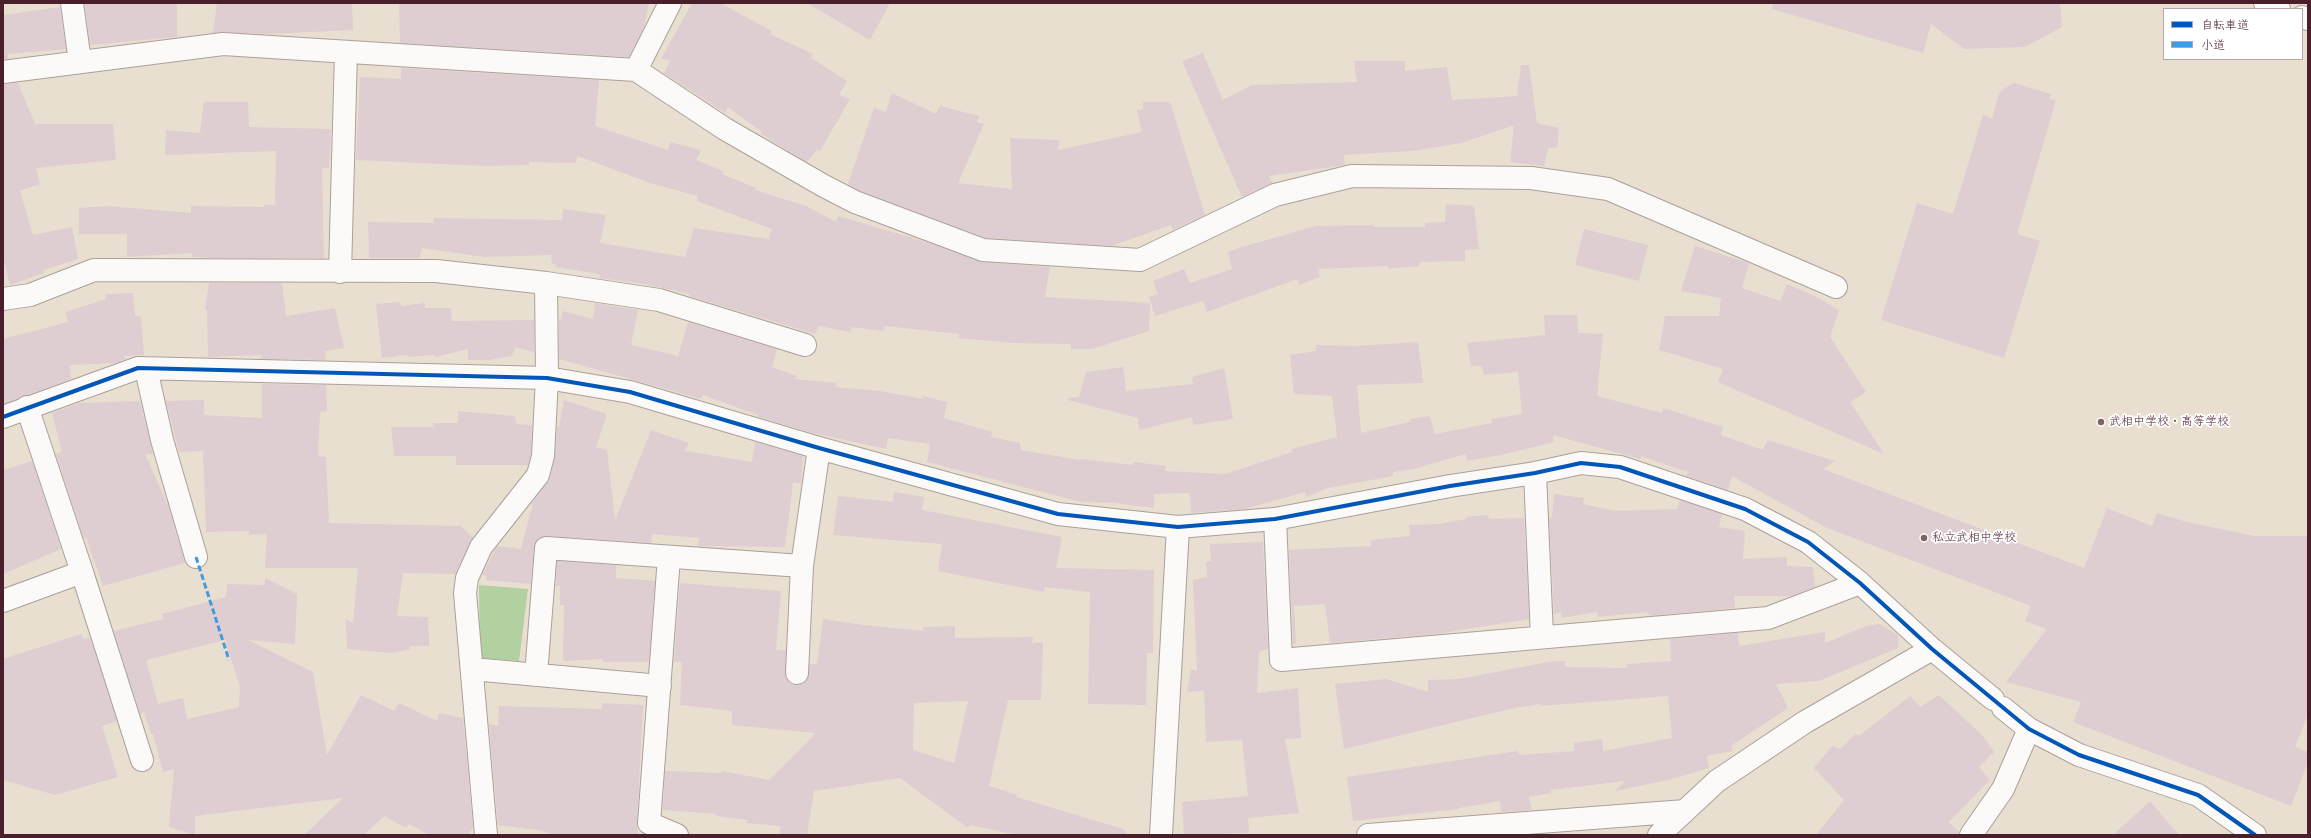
<!DOCTYPE html>
<html>
<head>
<meta charset="utf-8">
<style>
  body { margin:0 }
  #map { position:relative; width:2311px; height:838px; overflow:hidden; background:#e8dfd0; font-family:Mynerve,"Klee One",sans-serif }
  canvas { display:block }
  .frame { position:absolute; inset:0; border:4px solid #4a1f2b; pointer-events:none }
  .legend { position:absolute; left:2163px; top:8px; width:140px; height:52px; box-sizing:border-box; background:#fff; border:1px solid #b7a5aa; margin:0; padding:5px 7px; list-style:none; font-size:12px; color:#4a1f2b }
  .legend li { display:flex; align-items:center; gap:8px; height:20px }
  .legend b { width:20px; border:1px solid #b7a5aa }
</style>
</head>
<body>
<div id="map">
<canvas width="2311" height="838"></canvas>
<div class="frame"></div>
<ul class="legend">
<li><b style="height:5px;background:#0057b8"></b>自転車道</li>
<li><b style="height:5px;background:#409be1"></b>小道</li>
</ul>
</div>
<script>
const ctx = document.querySelector('canvas').getContext('2d');
ctx.lineJoin = 'round';
function fill(path, color) { ctx.fillStyle = color; ctx.fill(path, 'evenodd'); }
function trace(path, color, width, dash) { ctx.strokeStyle = color; ctx.lineWidth = width; ctx.lineCap = dash ? 'butt' : 'round'; ctx.setLineDash(dash || []); ctx.stroke(path); }
function drawText(font, color, halo, rows, align = 'center') {
  ctx.font = font + ' Mynerve,"Klee One",sans-serif'; ctx.lineWidth = 3.5; ctx.setLineDash([]); ctx.textBaseline = 'middle'; ctx.strokeStyle = halo; ctx.fillStyle = color; for (const [text, x, y, turn = 0] of rows) {
    ctx.save(); ctx.translate(x, y); ctx.rotate((+turn || 0) * Math.PI / 180); ctx.textAlign = isNaN(turn) ? turn : align; if (halo) ctx.strokeText(text, 0, 0); ctx.fillText(text, 0, 0); ctx.restore();
  }
}
fill(new Path2D(`
  M 479,585 L 528,589 L 519,661 L 480,658 Z`), '#b3d0a1');
fill(new Path2D(`
  M 177,3 L 177,37 L 90,45 L 85,4 Z
  M 217,3 L 352,3 L 353,30 L 269,34 L 213,33 Z
  M 399,3 L 649,3 L 644,27 L 629,57 L 400,43 Z
  M 692,3 L 720,3 L 772,31 L 770,34 L 813,54 L 811,58 L 847,81 L 839,95 L 850,99 L 820,151 L 817,149 L 807,162 L 761,134 L 762,132 L 728,107 L 725,113 L 664,73 L 671,60 L 661,59 Z
  M 807,3 L 890,3 L 870,40 Z
  M 1773,3 L 2060,3 L 2062,27 L 2025,47 L 1964,49 L 1931,24 L 1923,53 L 1772,9 Z
  M 60,7 L 66,49 L 7,54 L 9,59 L 3,59 L 3,15 Z
  M 1203,53 L 1223,100 L 1252,85 L 1357,82 L 1354,61 L 1405,61 L 1405,71 L 1447,67 L 1452,100 L 1517,96 L 1521,65 L 1529,65 L 1537,123 L 1559,128 L 1557,147 L 1548,148 L 1544,166 L 1510,162 L 1514,125 L 1462,143 L 1412,151 L 1344,155 L 1345,165 L 1269,176 L 1272,183 L 1242,197 L 1182,61 Z
  M 401,68 L 599,80 L 595,126 L 668,150 L 670,142 L 701,150 L 696,160 L 723,171 L 722,174 L 756,188 L 755,190 L 806,206 L 836,222 L 838,216 L 933,244 L 982,262 L 1050,267 L 1045,297 L 1150,303 L 1149,331 L 1092,349 L 1071,349 L 1071,344 L 1012,343 L 958,338 L 959,334 L 885,326 L 884,331 L 851,327 L 850,332 L 819,326 L 815,334 L 689,296 L 690,294 L 644,284 L 599,278 L 600,274 L 555,267 L 556,264 L 552,264 L 551,255 L 484,257 L 422,248 L 419,258 L 369,258 L 368,222 L 434,223 L 434,218 L 562,220 L 563,209 L 606,215 L 600,243 L 685,257 L 694,228 L 769,239 L 772,229 L 697,201 L 698,196 L 650,183 L 578,156 L 575,163 L 529,162 L 529,165 L 485,166 L 356,160 L 360,77 L 401,79 Z
  M 18,83 L 35,124 L 113,124 L 116,160 L 36,168 L 40,184 L 20,191 L 33,235 L 72,227 L 78,259 L 44,270 L 44,273 L 10,285 L 3,257 L 3,84 Z
  M 2014,83 L 2051,94 L 2050,99 L 2056,100 L 2017,234 L 2040,241 L 2004,358 L 1881,320 L 1917,203 L 1953,214 L 1983,115 L 1992,119 L 1998,96 L 2002,90 Z
  M 892,93 L 936,114 L 940,106 L 979,116 L 977,122 L 984,124 L 958,183 L 1012,189 L 1010,138 L 1059,140 L 1058,150 L 1142,132 L 1137,110 L 1143,109 L 1143,102 L 1170,102 L 1205,215 L 1173,230 L 1171,225 L 1111,246 L 986,238 L 860,191 L 848,184 L 874,108 L 886,112 Z
  M 204,102 L 248,102 L 249,127 L 331,129 L 329,168 L 322,168 L 324,258 L 213,258 L 192,257 L 192,253 L 127,257 L 127,234 L 79,234 L 79,208 L 107,206 L 191,213 L 191,206 L 264,207 L 264,205 L 275,205 L 276,151 L 165,155 L 166,130 L 200,133 Z
  M 1446,204 L 1474,206 L 1479,249 L 1465,250 L 1465,261 L 1420,262 L 1419,266 L 1388,269 L 1388,266 L 1318,269 L 1320,277 L 1299,285 L 1297,279 L 1207,312 L 1203,301 L 1155,316 L 1149,297 L 1158,294 L 1153,281 L 1184,269 L 1190,283 L 1232,269 L 1228,252 L 1242,247 L 1316,226 L 1373,225 L 1374,227 L 1425,227 L 1425,223 L 1445,222 Z
  M 1584,229 L 1648,245 L 1639,281 L 1575,265 Z
  M 1695,246 L 1749,263 L 1742,288 L 1780,301 L 1787,284 L 1817,297 L 1839,310 L 1830,337 L 1866,392 L 1850,402 L 1884,454 L 1718,382 L 1723,369 L 1659,350 L 1665,316 L 1719,316 L 1721,298 L 1681,291 Z
  M 209,283 L 282,283 L 286,316 L 335,308 L 344,348 L 325,351 L 326,360 L 261,359 L 261,355 L 208,357 L 207,309 L 205,310 Z
  M 133,293 L 135,316 L 141,316 L 144,355 L 124,356 L 125,359 L 116,363 L 70,365 L 71,379 L 3,404 L 3,339 L 68,322 L 65,312 L 106,299 L 105,294 Z
  M 400,302 L 401,306 L 425,303 L 425,308 L 451,308 L 452,321 L 534,320 L 534,352 L 515,347 L 512,356 L 489,360 L 468,360 L 468,349 L 435,357 L 435,355 L 408,357 L 408,355 L 382,358 L 376,304 Z
  M 595,303 L 638,310 L 631,345 L 678,356 L 688,322 L 777,349 L 772,367 L 797,376 L 795,379 L 837,383 L 836,387 L 880,391 L 923,399 L 923,396 L 947,402 L 944,418 L 992,432 L 991,437 L 1020,443 L 1021,450 L 1080,460 L 1080,459 L 1133,465 L 1133,462 L 1166,466 L 1165,471 L 1225,474 L 1292,452 L 1292,449 L 1337,437 L 1332,396 L 1294,394 L 1290,355 L 1316,351 L 1316,345 L 1354,346 L 1418,342 L 1423,383 L 1357,385 L 1361,433 L 1410,422 L 1410,419 L 1430,416 L 1435,434 L 1492,423 L 1491,419 L 1522,414 L 1518,372 L 1484,375 L 1482,366 L 1471,366 L 1467,343 L 1545,335 L 1544,315 L 1577,315 L 1578,333 L 1603,334 L 1597,396 L 1662,413 L 1663,408 L 1723,427 L 1721,435 L 1763,450 L 1768,440 L 1835,461 L 1823,469 L 2084,568 L 2107,508 L 2152,526 L 2157,513 L 2187,522 L 2255,536 L 2308,536 L 2308,714 L 2295,747 L 2308,752 L 2308,762 L 2291,806 L 2073,722 L 2081,702 L 2006,682 L 2047,629 L 2025,621 L 2031,606 L 1825,527 L 1732,476 L 1728,490 L 1686,476 L 1688,472 L 1641,456 L 1640,459 L 1553,435 L 1554,442 L 1501,455 L 1467,461 L 1465,454 L 1414,469 L 1393,472 L 1393,476 L 1328,488 L 1306,497 L 1305,492 L 1245,509 L 1191,513 L 1190,493 L 1154,494 L 1154,508 L 1115,503 L 1081,502 L 927,462 L 930,444 L 888,438 L 886,449 L 813,433 L 758,417 L 758,415 L 703,395 L 701,399 L 559,359 L 559,319 L 561,319 L 563,311 L 593,319 Z
  M 1123,367 L 1126,391 L 1193,384 L 1192,377 L 1224,368 L 1233,419 L 1193,425 L 1192,417 L 1139,430 L 1138,418 L 1068,400 L 1069,398 L 1079,397 L 1086,372 Z
  M 262,384 L 326,385 L 327,411 L 320,412 L 318,456 L 326,457 L 329,523 L 460,526 L 473,537 L 455,574 L 403,573 L 397,616 L 428,617 L 429,646 L 410,646 L 410,649 L 392,653 L 347,649 L 346,619 L 353,623 L 358,568 L 265,568 L 267,534 L 249,535 L 249,531 L 206,532 L 203,451 L 179,452 L 166,401 L 204,400 L 204,415 L 262,418 Z
  M 564,400 L 607,414 L 596,447 L 607,450 L 615,520 L 651,430 L 689,443 L 685,451 L 752,462 L 755,442 L 803,456 L 801,483 L 793,483 L 785,547 L 698,546 L 699,538 L 652,534 L 651,543 L 546,536 L 540,537 L 534,547 L 531,584 L 486,580 L 486,575 L 482,575 L 497,546 L 521,549 L 533,502 L 550,478 L 555,457 L 557,427 L 559,427 Z
  M 140,401 L 153,454 L 145,454 L 169,508 L 185,563 L 103,586 L 86,538 L 84,539 L 56,454 L 62,452 L 52,413 L 79,403 Z
  M 458,411 L 515,416 L 516,424 L 532,425 L 531,454 L 528,465 L 456,465 L 456,456 L 394,456 L 391,427 L 434,427 L 433,423 L 458,423 Z
  M 32,461 L 61,549 L 3,574 L 3,470 Z
  M 894,492 L 924,497 L 922,510 L 1062,537 L 1056,568 L 1154,570 L 1153,653 L 1147,653 L 1146,705 L 1088,704 L 1090,592 L 1045,587 L 1044,592 L 938,571 L 942,544 L 833,535 L 838,496 L 893,502 Z
  M 1554,494 L 1584,498 L 1583,504 L 1616,511 L 1677,509 L 1680,500 L 1722,514 L 1719,527 L 1745,531 L 1743,559 L 1787,557 L 1787,566 L 1813,567 L 1815,587 L 1791,596 L 1734,596 L 1735,608 L 1650,616 L 1647,612 L 1598,617 L 1597,612 L 1562,618 L 1561,612 L 1554,614 L 1549,518 L 1552,518 Z
  M 1488,515 L 1489,519 L 1524,518 L 1529,619 L 1436,634 L 1330,643 L 1325,604 L 1294,606 L 1296,643 L 1293,644 L 1289,550 L 1371,546 L 1371,540 L 1410,536 L 1409,525 L 1439,524 L 1466,519 L 1466,517 Z
  M 1263,542 L 1268,649 L 1259,651 L 1257,693 L 1298,688 L 1301,738 L 1285,739 L 1299,813 L 1248,818 L 1249,833 L 1184,835 L 1182,802 L 1248,796 L 1242,740 L 1206,742 L 1204,691 L 1187,692 L 1191,670 L 1197,670 L 1193,580 L 1207,577 L 1206,562 L 1211,561 L 1210,544 Z
  M 557,561 L 616,565 L 616,578 L 655,581 L 649,662 L 603,662 L 603,659 L 563,661 L 564,605 L 560,605 L 560,586 L 556,586 Z
  M 265,578 L 297,594 L 295,644 L 248,640 L 313,672 L 327,755 L 361,695 L 394,711 L 399,703 L 437,721 L 439,713 L 463,718 L 473,827 L 468,835 L 429,835 L 409,824 L 406,828 L 384,816 L 364,835 L 304,835 L 343,798 L 195,816 L 195,835 L 169,827 L 174,769 L 163,772 L 153,734 L 151,734 L 144,712 L 140,714 L 114,631 L 163,619 L 162,614 L 226,597 L 227,584 L 265,585 ZM 225,640 L 240,687 L 239,707 L 187,719 L 183,698 L 158,704 L 146,660 Z
  M 680,583 L 781,591 L 776,650 L 786,650 L 786,678 L 790,683 L 796,685 L 802,684 L 807,680 L 810,664 L 817,664 L 823,619 L 863,625 L 923,631 L 923,627 L 955,626 L 955,638 L 1034,637 L 1032,643 L 1043,642 L 1041,700 L 1008,700 L 989,786 L 1017,795 L 1016,797 L 1123,829 L 1126,832 L 1125,835 L 1017,835 L 970,825 L 968,828 L 900,778 L 814,791 L 807,835 L 779,835 L 781,826 L 746,823 L 747,820 L 716,816 L 716,814 L 663,810 L 665,771 L 721,773 L 722,771 L 769,780 L 816,733 L 732,725 L 732,711 L 680,705 L 682,662 L 674,662 ZM 968,701 L 954,763 L 913,750 L 914,703 Z
  M 1880,624 L 1898,635 L 1898,648 L 1819,681 L 1776,684 L 1788,708 L 1732,745 L 1732,751 L 1707,756 L 1709,768 L 1668,780 L 1615,791 L 1625,781 L 1551,790 L 1551,793 L 1529,797 L 1532,810 L 1501,812 L 1500,801 L 1459,808 L 1458,809 L 1353,821 L 1347,777 L 1518,751 L 1519,755 L 1574,751 L 1574,743 L 1602,739 L 1603,751 L 1672,738 L 1668,696 L 1541,706 L 1540,704 L 1514,708 L 1344,749 L 1335,684 L 1386,679 L 1428,692 L 1428,680 L 1459,679 L 1548,662 L 1565,661 L 1565,667 L 1627,668 L 1627,664 L 1671,661 L 1670,639 L 1738,633 L 1739,646 L 1825,632 L 1825,643 L 1866,626 Z
  M 81,634 L 83,639 L 90,638 L 117,721 L 102,726 L 118,777 L 55,795 L 3,780 L 3,659 Z
  M 1939,695 L 1983,736 L 1994,752 L 1979,767 L 1990,780 L 1949,822 L 1959,832 L 1959,835 L 1816,835 L 1844,800 L 1814,768 L 1832,746 L 1840,749 L 1855,734 L 1859,736 L 1910,696 L 1920,707 Z
  M 602,703 L 643,705 L 637,822 L 638,835 L 554,835 L 538,830 L 498,825 L 489,724 L 498,726 L 499,706 L 602,709 Z
  M 2150,801 L 2179,835 L 2113,835 Z`), '#deced1');
const minor = new Path2D(`
  M 72,3 L 80,62
  M 2265,3 L 2279,9
  M 2302,17 L 2308,19
  M 636,70 L 670,3
  M 3,72 L 223,44 L 636,70 L 725,129 L 824,186 L 855,202 L 983,250 L 1140,260 L 1275,195 L 1352,176 L 1531,178 L 1608,189 L 1836,287
  M 340,272 L 346,52
  M 3,299 L 30,295 L 94,270 L 436,271 L 546,283 L 659,300 L 805,345
  M 146,369 L 162,440 L 196,557
  M 27,407 L 82,572
  M 3,417 L 138,368 L 547,378 L 630,392 L 819,448 L 1058,514 L 1178,527 L 1275,519 L 1450,486 L 1535,473 L 1581,463 L 1620,467 L 1745,509 L 1808,542 L 1860,583 L 1932,649 L 1993,699
  M 1535,473 L 1542,637
  M 1275,519 L 1281,660 L 1768,618 L 1860,583
  M 669,557 L 649,823 L 677,835
  M 3,601 L 82,572 L 142,760
  M 472,669 L 660,686
  M 797,673 L 802,566 L 819,448
  M 536,675 L 546,548 L 802,566
  M 2003,708 L 2029,729 L 2079,755 L 2198,795 L 2255,835
  M 486,835 L 465,593 L 467,578 L 481,547 L 538,475 L 543,456 L 547,378 L 546,283
  M 1161,835 L 1178,527
  M 1368,835 L 1685,811
  M 1659,835 L 1717,781 L 1805,722 L 1932,649
  M 1971,835 L 2003,789 L 2029,729`);
trace(minor, '#aba09a', 24);
trace(minor, '#fcfaf8', 22);
trace(new Path2D(`
  M 196,557 L 229,660`), '#409be1', 3, [6, 3]);
trace(new Path2D(`
  M 3,417 L 138,368 L 547,378 L 630,392 L 819,448 L 1058,514 L 1178,527 L 1275,519 L 1450,486 L 1535,473 L 1581,463 L 1620,467 L 1745,509 L 1808,542 L 1860,583 L 1932,649 L 2029,729 L 2079,755 L 2198,795 L 2255,835`), '#0057b8', 4);
for (const [x, y, r, color] of [
  [2101,422,4,"#816265"],
  [1924,538,4,"#816265"]
]) { const dot = new Path2D(); dot.arc(x, y, r, 0, 2 * Math.PI); ctx.fillStyle = color; ctx.fill(dot); trace(dot, '#fff', 1.5); }
drawText('12px', '#4a1f2b', '#fff', [
  ["武相中学校・高等学校",2109,422],
  ["私立武相中学校",1932,538]
], 'left');
</script>
</body>
</html>
